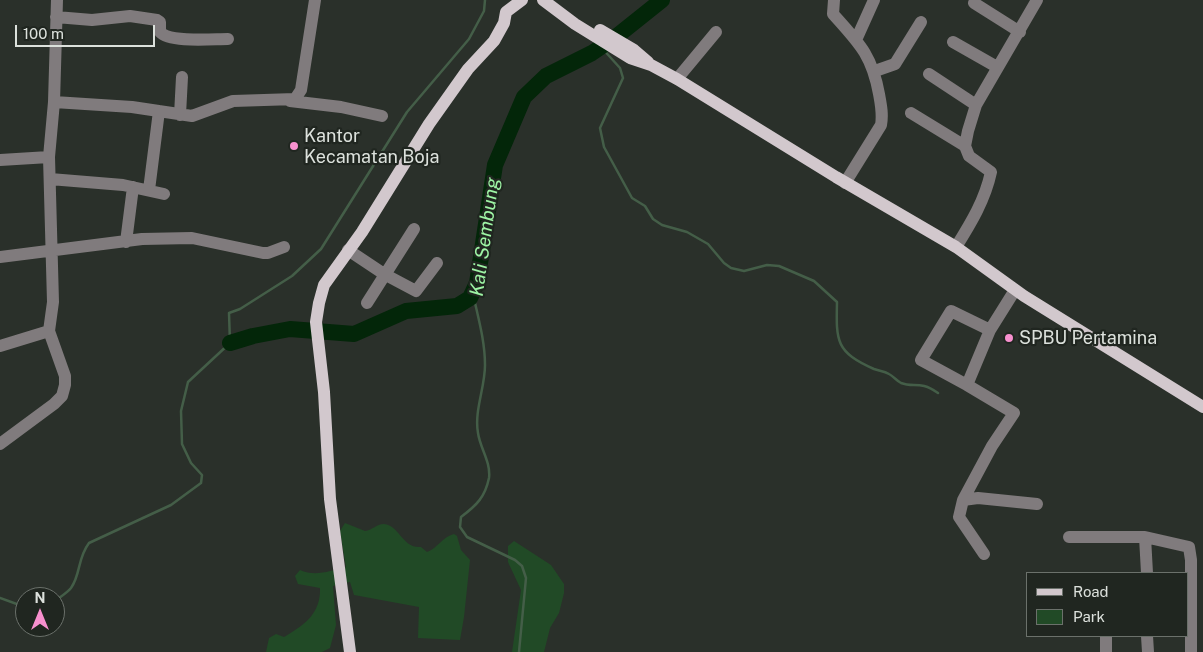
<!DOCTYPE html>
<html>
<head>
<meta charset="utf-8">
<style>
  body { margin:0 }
  #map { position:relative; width:1203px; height:652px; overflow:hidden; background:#2a302a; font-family:"Public Sans",sans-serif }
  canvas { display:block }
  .legend { position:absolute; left:1026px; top:572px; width:162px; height:65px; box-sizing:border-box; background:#202620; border:1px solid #6b716b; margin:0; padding:6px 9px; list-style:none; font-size:15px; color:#dce1dc }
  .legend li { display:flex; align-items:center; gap:10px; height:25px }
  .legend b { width:25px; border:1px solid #6b716b }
  .north { position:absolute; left:15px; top:587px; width:50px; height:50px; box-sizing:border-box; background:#202620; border:1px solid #6b716b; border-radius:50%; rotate:0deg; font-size:14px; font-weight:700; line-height:20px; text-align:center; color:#dce1dc }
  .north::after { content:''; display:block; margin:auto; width:18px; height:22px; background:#f790ce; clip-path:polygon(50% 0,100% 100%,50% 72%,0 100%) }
  .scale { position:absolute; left:15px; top:25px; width:140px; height:22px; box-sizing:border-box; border:2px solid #dce1dc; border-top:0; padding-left:6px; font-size:15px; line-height:18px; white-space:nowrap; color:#dce1dc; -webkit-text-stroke:4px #202620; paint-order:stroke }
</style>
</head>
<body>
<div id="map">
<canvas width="1203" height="652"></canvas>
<ul class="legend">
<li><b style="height:6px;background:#d2c8cd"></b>Road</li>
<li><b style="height:14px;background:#214a26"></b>Park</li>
</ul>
<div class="north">N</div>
<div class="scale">100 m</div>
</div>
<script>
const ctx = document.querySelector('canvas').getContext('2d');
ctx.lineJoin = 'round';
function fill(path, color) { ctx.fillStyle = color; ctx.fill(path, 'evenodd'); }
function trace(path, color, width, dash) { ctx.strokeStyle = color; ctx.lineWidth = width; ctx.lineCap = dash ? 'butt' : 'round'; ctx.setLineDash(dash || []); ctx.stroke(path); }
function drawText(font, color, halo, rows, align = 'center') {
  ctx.font = font + ' "Public Sans",sans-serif'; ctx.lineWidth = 4.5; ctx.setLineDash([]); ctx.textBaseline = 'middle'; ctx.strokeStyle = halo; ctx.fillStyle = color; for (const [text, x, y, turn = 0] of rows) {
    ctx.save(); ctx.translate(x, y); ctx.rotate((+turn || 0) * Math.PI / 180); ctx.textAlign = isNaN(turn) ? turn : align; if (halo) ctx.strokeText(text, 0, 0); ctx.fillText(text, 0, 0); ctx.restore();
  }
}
fill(new Path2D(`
  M 345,523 L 365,531 C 373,530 376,524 384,524 C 399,525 403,549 421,547 L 427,552 C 438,548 442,537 454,534 L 457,536 L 461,550 L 470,560 L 464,617 L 460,640 L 418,638 L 419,607 L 354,595 L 350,582 L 333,586 L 336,625 L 330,648 L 322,652 L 266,652 L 269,638 L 276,634 L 284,637 C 303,626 321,614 320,588 L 298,584 L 295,576 L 300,570 C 315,577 330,571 346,567 L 340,531 Z
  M 514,541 L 551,565 L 564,584 L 564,593 L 559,613 L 550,628 L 544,652 L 512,652 L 521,590 L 508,562 L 508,546 Z`), '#214a26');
trace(new Path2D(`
  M 601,47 L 620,68 L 623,78 L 600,128 L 604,147 L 632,198 L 645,206 L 653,219 L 662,225 L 687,232 L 708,244 L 724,263 L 731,268 L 744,271 L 767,265 L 779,266 L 814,281 L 837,302 C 836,342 836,352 874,369 C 879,371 884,371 889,374 C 893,376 897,381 901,383 C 914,388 920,380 938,393
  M 473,294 C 478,317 485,341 485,365 C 485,388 474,411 478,433 C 480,448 491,462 489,478 C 485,497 477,505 461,517 L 460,527 L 467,537 L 515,560 L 522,566 L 526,578 L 519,652
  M 0,598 L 25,607
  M 55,601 C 60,597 67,593 71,588 C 81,574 77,559 89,543 L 171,505 L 201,483 L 202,475 L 191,463 L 182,444 L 181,411 L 188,382 L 230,343 L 229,313 L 240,309 L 292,276 L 321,249 L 407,112 L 469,39 L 484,11 L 485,0`), '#445e48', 2.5);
trace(new Path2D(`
  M 230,343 L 253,336 L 290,329 L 354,334 L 406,311 L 457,306 L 470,298 L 477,283 L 495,165 L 524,97 L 546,76 L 592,53 L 617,36 L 662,0`), '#032609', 16);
trace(new Path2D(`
  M 834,0 L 833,14 C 859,43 872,55 879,94 C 881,105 883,114 881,125 L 845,183
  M 974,3 L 1020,32
  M 56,17 L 92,20 L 130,16 L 157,20 L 160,22 L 160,32 C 170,43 212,39 228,39
  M 856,40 L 874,0
  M 953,42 L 997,67
  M 875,71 L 895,64 L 921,22
  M 929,74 L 976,105
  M 677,79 L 716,32
  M 290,101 L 341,107 L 382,116
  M 54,102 L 132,107 L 192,116 L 233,101 L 295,99 L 301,90 L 315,0
  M 911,113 L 965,146
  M 180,115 L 182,77
  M 0,160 L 49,157 L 54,102 L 57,0
  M 50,179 L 123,185 L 164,194
  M 149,190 L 159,111
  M 126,242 L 133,187
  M 956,247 C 971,223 985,200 991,172 L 969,156 L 965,146 L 968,131 L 976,105 L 1037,0
  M 348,250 L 384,274 L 416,291 L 437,263
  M 0,257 L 142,239 L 192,238 L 263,253 L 268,253 L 284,247
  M 1015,290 L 990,330 L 967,385 L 1014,413 L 992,446 L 963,500 L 978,498 L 1037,504
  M 367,303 L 414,229
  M 0,346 L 49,331
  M 967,385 L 921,360 L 951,311 L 990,330
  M 0,444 L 54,404 L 62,396 L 65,385 L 65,376 L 49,331 L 53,302 L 49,157
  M 963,500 L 959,517 L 984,554
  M 1069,537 L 1145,537 L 1147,573
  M 1145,537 L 1189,547 L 1191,560 L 1191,652
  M 1106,636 L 1106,652
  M 1147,636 L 1148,652`), '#807b7d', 12);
trace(new Path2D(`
  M 543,0 L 575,24 L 630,58 L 651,65 L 677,79 L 836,177 L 956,247 L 1024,296 L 1203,407
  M 600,30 L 634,50 L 648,62
  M 350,652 L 330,499 L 324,392 L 316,322 L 319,303 L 324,285 L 362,232 L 429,124 L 468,69 L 494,41 L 504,23 L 506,12 L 522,0`), '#d2c8cd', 12);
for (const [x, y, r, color] of [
  [294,146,5,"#f790ce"],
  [1009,338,5,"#f790ce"]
]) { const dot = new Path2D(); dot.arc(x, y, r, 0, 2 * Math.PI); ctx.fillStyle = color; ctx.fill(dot); trace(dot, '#202620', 2); }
drawText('18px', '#dce1dc', '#202620', [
  ["Kantor",304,136],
  ["Kecamatan Boja",304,157],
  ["SPBU Pertamina",1019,338]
], 'left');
drawText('italic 19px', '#9ef5a5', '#202620', [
  ["Kali Sembung",485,237,-82]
]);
</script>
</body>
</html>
